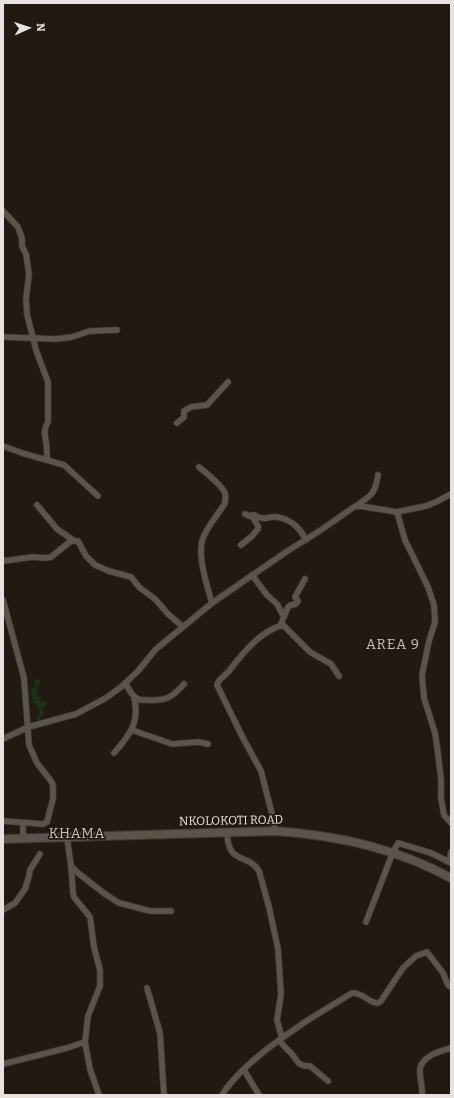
<!DOCTYPE html>
<html>
<head>
<meta charset="utf-8">
<style>
  body { margin:0 }
  #map { position:relative; width:454px; height:1098px; overflow:hidden; background:#201a12; font-family:Bitter,serif }
  canvas { display:block }
  .frame { position:absolute; inset:0; border:4px solid #e7e2dd; pointer-events:none }
  .north { position:absolute; left:8px; top:8px; width:40px; height:40px; -webkit-text-stroke:3px #201a12; paint-order:stroke; rotate:87deg; font-size:11px; font-weight:700; line-height:16px; text-align:center; color:#e7e2dd }
  .north::after { content:''; display:block; margin:auto; width:14px; height:18px; background:#e7e2dd; clip-path:polygon(50% 0,100% 100%,50% 72%,0 100%) }
</style>
</head>
<body>
<div id="map">
<canvas width="454" height="1098"></canvas>
<div class="frame"></div>
<div class="north">N</div>
</div>
<script>
const ctx = document.querySelector('canvas').getContext('2d');
ctx.lineJoin = 'round';
function fill(path, color) { ctx.fillStyle = color; ctx.fill(path, 'evenodd'); }
function trace(path, color, width, dash) { ctx.strokeStyle = color; ctx.lineWidth = width; ctx.lineCap = dash ? 'butt' : 'round'; ctx.setLineDash(dash || []); ctx.stroke(path); }
function drawText(font, color, halo, rows, align = 'center') {
  ctx.font = font + ' Bitter,serif'; ctx.lineWidth = 3.5; ctx.setLineDash([]); ctx.textBaseline = 'middle'; ctx.strokeStyle = halo; ctx.fillStyle = color; for (const [text, x, y, turn = 0] of rows) {
    ctx.save(); ctx.translate(x, y); ctx.rotate((+turn || 0) * Math.PI / 180); ctx.textAlign = isNaN(turn) ? turn : align; if (halo) ctx.strokeText(text, 0, 0); ctx.fillText(text, 0, 0); ctx.restore();
  }
}
fill(new Path2D(`
  M 38,679 L 41,683 L 37,688 L 38,691 L 36,697 L 41,697 L 41,702 L 44,701 L 47,703 L 44,708 L 41,706 L 44,713 L 39,720 L 36,719 C 42,710 38,708 33,702 L 31,688 L 34,688 L 36,686 L 33,683 L 35,680 Z`), '#1c3114');
const street = new Path2D(`
  M 3,211 L 18,227 L 22,238 L 22,246 L 26,254 L 29,274 L 26,299 L 27,314 L 36,350 L 48,382 L 48,422 C 43,430 45,434 46,442 C 47,448 47,454 47,460
  M 3,337 L 56,339 L 72,337 L 90,331 L 117,330
  M 177,423 L 184,417 L 184,411 L 191,407 L 207,405 L 228,382
  M 3,446 L 22,453 L 64,465 L 98,496
  M 199,467 C 206,473 221,484 225,493 C 226,496 225,500 225,503 C 218,515 206,527 202,541 C 198,558 207,586 212,603
  M 37,505 L 57,529 L 73,540
  M 356,506 C 371,495 375,495 378,475
  M 397,512 L 405,540 L 428,587 L 434,605 L 435,622 L 429,641 L 422,675 L 424,698 L 435,733 L 437,746 L 441,779 L 441,798 L 444,815 L 451,823
  M 245,514 L 249,516 L 254,515 C 263,520 264,518 273,517 C 276,516 279,518 282,518 C 294,522 300,529 306,540
  M 241,545 L 251,537 L 258,529 L 258,526 L 252,516
  M 3,561 L 33,557 L 45,558 L 51,557 L 71,541 L 78,541 L 86,556 L 95,565 L 109,571 L 131,577 L 140,588 L 155,599 L 168,614 L 182,626
  M 252,575 L 267,595 L 277,604 L 284,617
  M 3,600 L 24,678 L 29,745 L 37,763 L 51,781 L 53,785 L 53,799 L 50,810 L 47,822 L 43,824 L 3,821
  M 280,626 L 288,607 L 291,605 L 296,604 L 298,601 L 295,597 L 305,579
  M 125,683 C 128,687 130,693 134,696 C 137,700 141,700 146,700 C 165,701 171,699 184,684
  M 132,730 L 172,744 L 199,742 L 208,744
  M 3,739 L 28,727 L 76,714 L 106,698 L 121,687 L 138,671 L 156,649 L 212,603 L 286,552 L 321,530 L 354,507 L 360,506 L 397,512 L 426,506 L 436,502 L 451,494
  M 114,753 C 130,735 140,722 134,697
  M 275,831 L 272,814 L 261,771 L 243,738 L 217,685 C 218,679 225,676 229,671 C 242,654 260,631 283,625 L 310,652 L 331,664 L 339,676
  M 67,837 L 71,866 L 78,873 L 105,894 L 119,903 L 131,906 L 150,911 L 171,911
  M 23,838 L 23,823
  M 449,862 L 451,852
  M 71,866 L 73,893 L 74,897 L 90,917 L 94,947 L 100,970 L 100,986 L 88,1016 L 85,1042 L 90,1069 L 99,1095
  M 3,910 L 15,903 L 25,889 L 29,876 L 30,870 L 40,854
  M 366,922 L 393,852 L 398,843 L 431,853 L 451,863
  M 147,988 L 160,1033 L 164,1095
  M 282,1038 L 308,1020 L 352,993 C 363,992 368,1003 378,1003 L 381,1001 L 403,968 L 416,956 L 427,952 L 443,973 L 448,985 L 451,987
  M 279,1040 C 283,1045 285,1048 290,1052 C 297,1059 297,1067 310,1066 L 328,1081
  M 3,1064 L 67,1048 L 85,1042
  M 244,1070 L 259,1095
  M 222,1095 C 234,1075 263,1051 282,1038 L 277,1020 L 281,994 L 278,949 L 269,907 L 259,871 C 247,852 228,866 227,832
  M 422,1095 C 423,1087 419,1076 420,1069 C 422,1056 440,1051 451,1048`);
const secondary = new Path2D(`
  M 3,839 L 275,831 C 337,835 396,848 451,878`);
trace(street, '#3a3632', 7);
trace(secondary, '#3a3632', 10);
trace(street, '#5b544b', 5.5);
trace(secondary, '#5b544b', 8);
drawText('12px', '#e7e2dd', '#201a12', [
  ["NKOLOKOTI ROAD",231,821,-1]
]);
ctx.letterSpacing = '1px';
drawText('14px', '#cac1b7', '#201a12', [
  ["AREA 9",393,645],
  ["KHAMA",77,834]
]);
ctx.letterSpacing = '0px';
</script>
</body>
</html>
